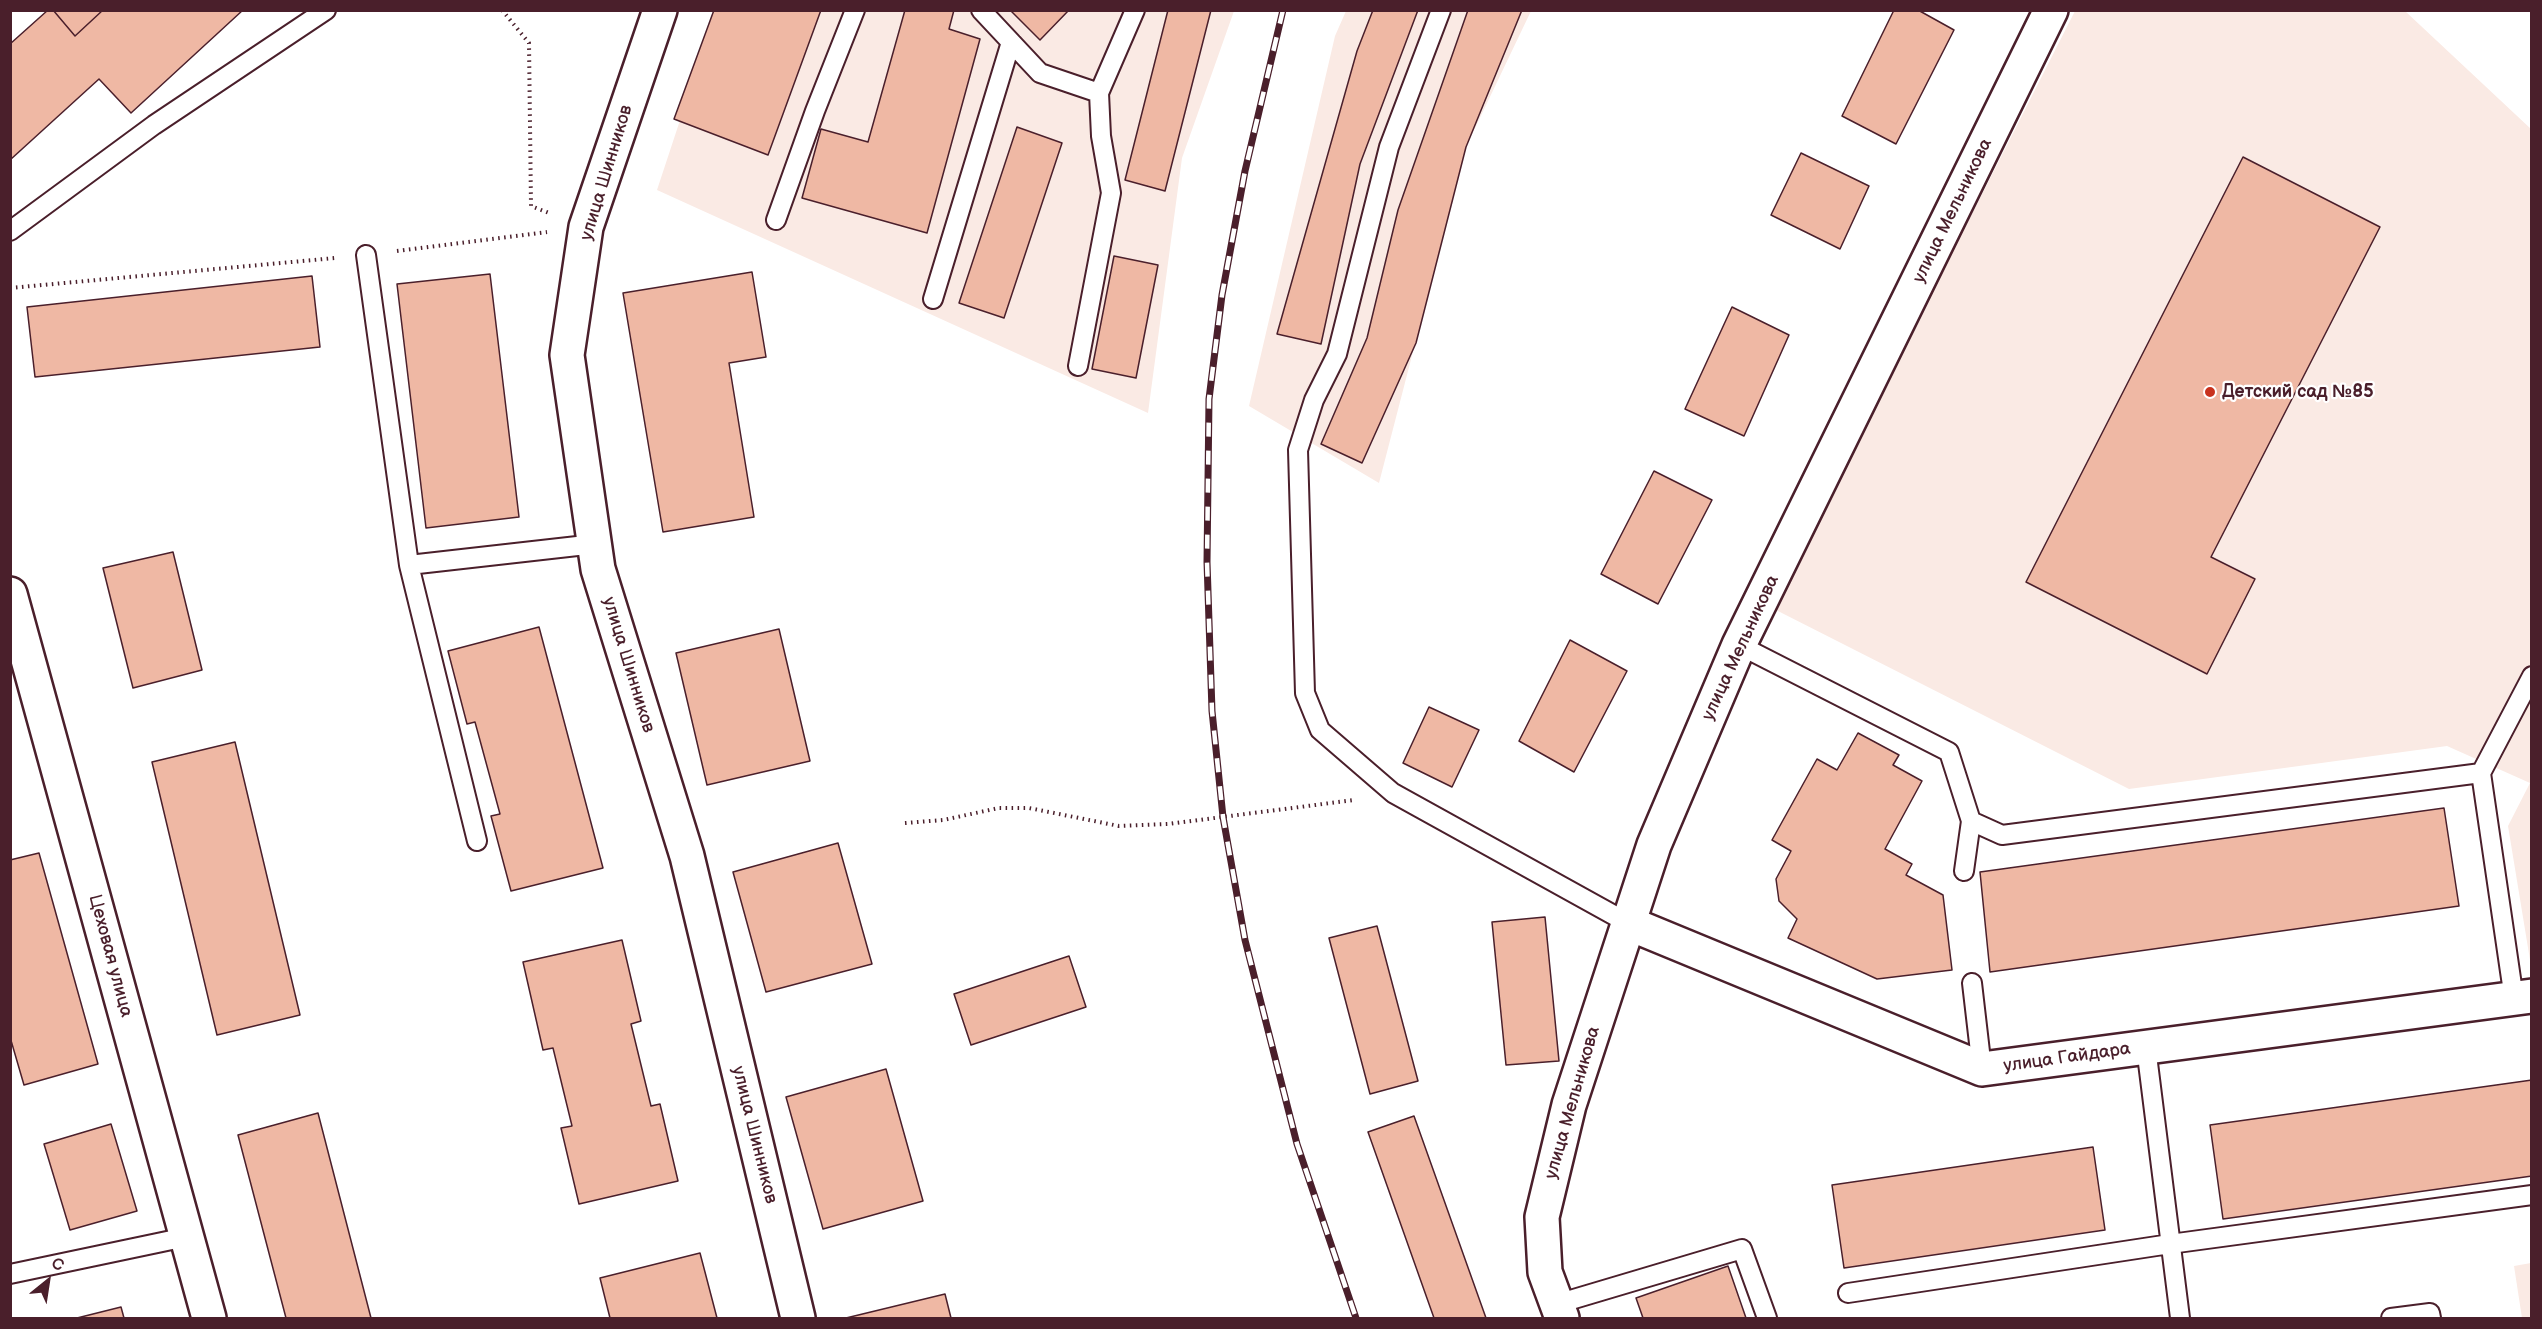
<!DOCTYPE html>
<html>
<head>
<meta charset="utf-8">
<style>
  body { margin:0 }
  #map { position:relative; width:2542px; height:1329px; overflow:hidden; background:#fff; font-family:"Balsamiq Sans",sans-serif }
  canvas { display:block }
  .frame { position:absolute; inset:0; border:12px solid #4a1f2b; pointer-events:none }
  .north { position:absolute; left:18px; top:1251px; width:60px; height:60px; -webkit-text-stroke:4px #fff; paint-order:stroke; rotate:30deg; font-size:16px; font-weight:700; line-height:24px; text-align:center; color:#4a1f2b }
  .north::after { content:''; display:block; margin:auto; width:21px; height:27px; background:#4a1f2b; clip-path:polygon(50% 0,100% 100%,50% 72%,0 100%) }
</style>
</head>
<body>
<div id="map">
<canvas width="2542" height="1329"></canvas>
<div class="frame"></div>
<div class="north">С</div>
</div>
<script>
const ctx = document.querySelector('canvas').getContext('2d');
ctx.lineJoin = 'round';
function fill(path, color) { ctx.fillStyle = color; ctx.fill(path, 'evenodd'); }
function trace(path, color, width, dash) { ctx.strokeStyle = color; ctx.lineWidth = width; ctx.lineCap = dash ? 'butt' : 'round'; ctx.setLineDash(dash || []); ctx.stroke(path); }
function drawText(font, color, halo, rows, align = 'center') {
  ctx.font = font + ' "Balsamiq Sans",sans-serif'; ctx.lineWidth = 4.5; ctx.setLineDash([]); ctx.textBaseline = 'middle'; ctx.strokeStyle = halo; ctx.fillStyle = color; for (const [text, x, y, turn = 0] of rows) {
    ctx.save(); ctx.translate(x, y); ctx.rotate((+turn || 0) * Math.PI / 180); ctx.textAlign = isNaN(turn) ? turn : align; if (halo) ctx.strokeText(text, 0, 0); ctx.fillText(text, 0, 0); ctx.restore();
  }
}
fill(new Path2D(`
  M 716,11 L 1234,11 L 1182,158 L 1148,413 L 657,190 Z
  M 1346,11 L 1531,11 L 1466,147 L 1379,483 L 1249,406 L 1335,36 Z
  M 2075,11 L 2405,11 L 2531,129 L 2531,966 L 2508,826 L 2530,783 L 2447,746 L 2129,789 L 1772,608 Z
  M 2531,1263 L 2531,1318 L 2522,1318 L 2514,1266 Z`), '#faeae4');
const building = new Path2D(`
  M 48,10 L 53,10 L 75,36 L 103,10 L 243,10 L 131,113 L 99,79 L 10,160 L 10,44 Z
  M 53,10 L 103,10 L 75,36 Z
  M 714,10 L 821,10 L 768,155 L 674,119 Z
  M 905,10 L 954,10 L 949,29 L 980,39 L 927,233 L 802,198 L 821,129 L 868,142 Z
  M 1010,10 L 1069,10 L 1040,40 Z
  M 1168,10 L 1211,10 L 1165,191 L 1125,180 Z
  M 1373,10 L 1418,10 L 1360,164 L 1321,344 L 1277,334 L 1357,51 Z
  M 1468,10 L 1522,10 L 1466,147 L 1416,343 L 1362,463 L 1321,444 L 1367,338 L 1398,210 Z
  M 1894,10 L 1918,10 L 1954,30 L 1896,144 L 1842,116 Z
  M 1017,127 L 1062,143 L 1004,318 L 959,303 Z
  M 1801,153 L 1869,186 L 1840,249 L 1771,215 Z
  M 2243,157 L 2380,227 L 2211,557 L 2255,579 L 2207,674 L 2026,582 Z
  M 1114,256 L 1158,265 L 1136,378 L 1092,369 Z
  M 752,272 L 766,357 L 729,363 L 754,517 L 663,532 L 623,293 Z
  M 490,274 L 519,517 L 426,528 L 397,284 Z
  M 312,276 L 320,347 L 35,377 L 27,307 Z
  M 1732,307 L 1789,335 L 1744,436 L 1685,409 Z
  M 1654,471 L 1712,500 L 1658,604 L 1601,574 Z
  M 173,552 L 202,670 L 133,688 L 103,568 Z
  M 539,627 L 603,868 L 511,891 L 491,816 L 500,814 L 475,722 L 467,724 L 448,651 Z
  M 779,629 L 810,761 L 707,785 L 676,653 Z
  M 1570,640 L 1627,671 L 1574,772 L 1519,741 Z
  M 1429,707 L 1479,730 L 1452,787 L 1403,763 Z
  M 1858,733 L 1899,755 L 1893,765 L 1922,781 L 1885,849 L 1912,864 L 1906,875 L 1943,895 L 1952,970 L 1877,979 L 1788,938 L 1797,919 L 1779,901 L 1776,879 L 1791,851 L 1772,840 L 1817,759 L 1837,770 Z
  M 235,742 L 300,1015 L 217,1035 L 152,762 Z
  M 2444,808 L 2459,906 L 1990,972 L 1980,872 Z
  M 838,843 L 872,964 L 766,992 L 733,872 Z
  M 39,853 L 98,1064 L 24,1085 L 10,1037 L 10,860 Z
  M 1545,917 L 1559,1061 L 1506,1065 L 1492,922 Z
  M 1377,926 L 1418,1081 L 1370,1094 L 1329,938 Z
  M 622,940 L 641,1021 L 631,1024 L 651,1106 L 660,1104 L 678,1181 L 579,1204 L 561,1128 L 572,1126 L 553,1048 L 543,1050 L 523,962 Z
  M 1069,956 L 1086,1007 L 971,1045 L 954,994 Z
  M 886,1069 L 923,1201 L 823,1229 L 786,1097 Z
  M 2532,1080 L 2532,1176 L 2223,1219 L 2210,1125 Z
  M 318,1113 L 371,1318 L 286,1318 L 238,1135 Z
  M 1414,1116 L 1486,1318 L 1434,1318 L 1368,1132 Z
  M 111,1124 L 137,1211 L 70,1230 L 44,1144 Z
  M 2093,1147 L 2105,1230 L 1844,1268 L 1832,1185 Z
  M 700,1253 L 717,1318 L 610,1318 L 600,1278 Z
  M 1728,1266 L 1746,1318 L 1643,1318 L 1636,1298 Z
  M 945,1294 L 951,1318 L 846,1318 Z
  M 121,1307 L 124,1318 L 77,1318 Z`);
fill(building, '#efb8a4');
trace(building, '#4a1f2b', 1.5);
const lane = new Path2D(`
  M 981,10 L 1040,73 L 1099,93
  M 1441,10 L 1389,147 L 1337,354 L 1314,400 L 1298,450 L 1305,693 L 1320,730 L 1393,793 L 1628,923
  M 776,220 L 815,111 L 855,10
  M 10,231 L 154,125 L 326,10
  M 366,255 L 409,565 L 595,544
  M 933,299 L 1011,42
  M 1078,366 L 1111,193 L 1101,136 L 1099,93 L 1135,10
  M 409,565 L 477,841
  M 1739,645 L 1949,752 L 1971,821 L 2002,835 L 2481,773
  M 1964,871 L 1971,821
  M 1972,983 L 1982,1069
  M 2514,999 L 2481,773 L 2532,676
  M 2146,1047 L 2180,1318
  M 10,1274 L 186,1237
  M 1848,1293 L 2170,1244 L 2532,1195
  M 1557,1304 L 1742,1249 L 1767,1318
  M 2391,1318 L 2430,1313 L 2431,1318`);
const street = new Path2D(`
  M 660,10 L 586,227 L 567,355 L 598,569 L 687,856 L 798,1318
  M 10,594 L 209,1318
  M 1628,923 L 1982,1069 L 2532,996
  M 1562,1318 L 1545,1272 L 1542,1217 L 1569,1105 L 1654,845 L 1739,645 L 2051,10`);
trace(lane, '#4a1f2b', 22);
trace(street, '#4a1f2b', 38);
trace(new Path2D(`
  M 502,10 L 529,43 L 531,206 L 549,213
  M 397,251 L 547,232
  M 10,288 L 335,258
  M 905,823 L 943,820 L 999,808 L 1029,808 L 1119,826 L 1168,824 L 1354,800`), '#4a1f2b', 4, [1.5, 4.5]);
trace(lane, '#fff', 18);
trace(street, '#fff', 33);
const rail = new Path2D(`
  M 1283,10 L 1245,171 L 1222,295 L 1209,399 L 1207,562 L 1212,711 L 1223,817 L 1245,940 L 1297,1144 L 1356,1318`);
trace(rail, '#4a1f2b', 7);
trace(rail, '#fff', 4.5, [14]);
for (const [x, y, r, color] of [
  [2210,392,6,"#c8321e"]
]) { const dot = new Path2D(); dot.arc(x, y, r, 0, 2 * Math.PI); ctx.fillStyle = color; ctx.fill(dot); trace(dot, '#fff', 2); }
drawText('18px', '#4a1f2b', '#fff', [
  ["улица Шинников",607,173,-73],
  ["улица Мельникова",1953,211,-64],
  ["улица Мельникова",1741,648,-65],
  ["улица Шинников",628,665,73],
  ["Цеховая улица",110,956,75],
  ["улица Гайдара",2067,1058,-8],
  ["улица Мельникова",1573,1103,-74],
  ["улица Шинников",754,1135,76]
]);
drawText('bold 18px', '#4a1f2b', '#fff', [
  ["Детский сад №85",2222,392]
], 'left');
</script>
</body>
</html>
